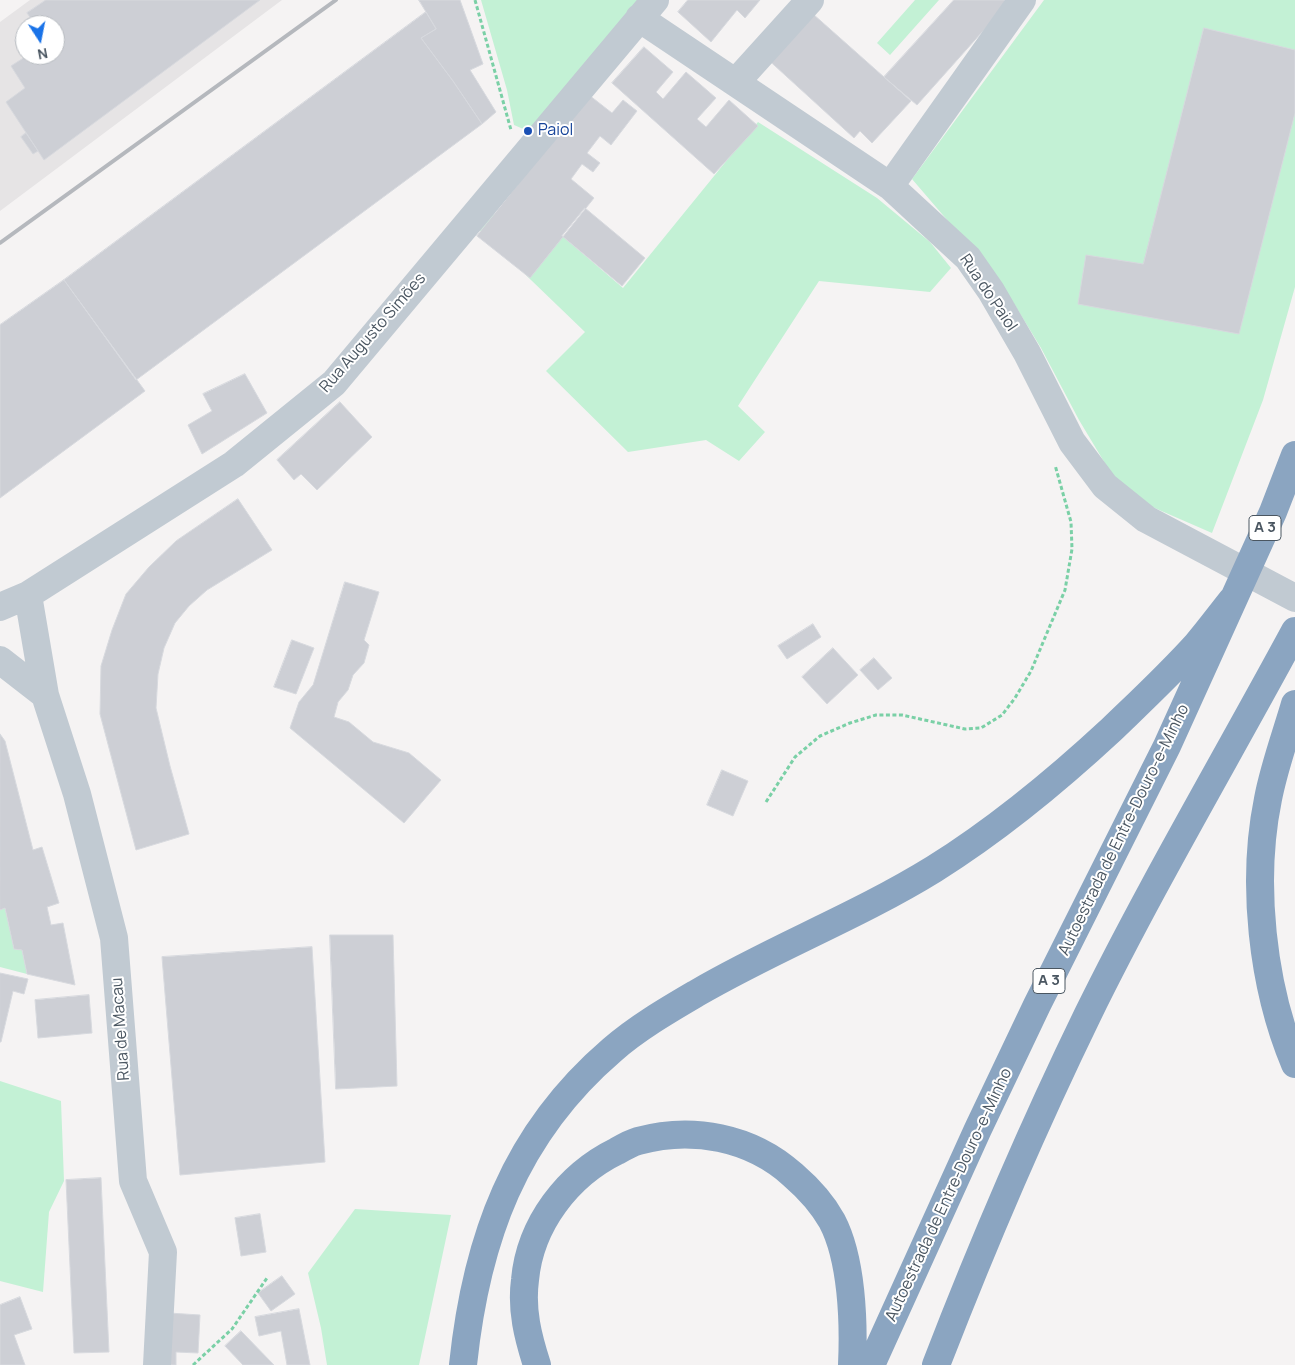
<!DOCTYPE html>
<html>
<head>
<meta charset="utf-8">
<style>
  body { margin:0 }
  #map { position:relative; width:1295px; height:1365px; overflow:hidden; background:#f5f3f3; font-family:Manrope,sans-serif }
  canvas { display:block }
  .north { position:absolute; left:15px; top:15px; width:50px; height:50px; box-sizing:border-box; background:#fff; border:1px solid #b7bbc0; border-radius:50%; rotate:169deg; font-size:14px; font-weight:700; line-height:20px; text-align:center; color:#4a5661 }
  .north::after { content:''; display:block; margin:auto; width:18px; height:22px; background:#1a73e8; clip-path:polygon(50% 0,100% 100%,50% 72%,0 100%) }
</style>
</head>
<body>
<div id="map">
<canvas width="1295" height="1365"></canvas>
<div class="north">N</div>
</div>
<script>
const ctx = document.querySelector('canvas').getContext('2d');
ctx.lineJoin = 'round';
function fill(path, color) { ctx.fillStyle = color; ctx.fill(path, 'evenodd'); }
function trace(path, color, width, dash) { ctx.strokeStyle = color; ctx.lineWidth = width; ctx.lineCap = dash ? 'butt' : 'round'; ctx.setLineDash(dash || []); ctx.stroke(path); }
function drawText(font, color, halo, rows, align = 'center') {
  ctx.font = font + ' Manrope,sans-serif'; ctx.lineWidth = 4; ctx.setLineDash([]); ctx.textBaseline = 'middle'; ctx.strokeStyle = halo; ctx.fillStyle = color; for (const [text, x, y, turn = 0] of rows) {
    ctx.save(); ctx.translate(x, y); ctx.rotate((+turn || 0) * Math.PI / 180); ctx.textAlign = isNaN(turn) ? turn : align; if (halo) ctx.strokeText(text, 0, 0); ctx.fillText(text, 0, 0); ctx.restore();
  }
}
fill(new Path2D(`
  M 30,0 L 282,0 L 0,211 L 0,22 ZM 25,25 L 55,25 L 55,55 L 25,55 Z`), '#e6e4e5');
fill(new Path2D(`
  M 481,0 L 638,0 L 528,131 L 514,125 L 507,90 Z
  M 915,0 L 939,0 L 890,55 L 877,43 Z
  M 1044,0 L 1295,0 L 1295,287 L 1263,400 L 1212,533 L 1150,506 L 1115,480 L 1079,420 L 1041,348 L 1002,284 L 912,179 Z
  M 758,122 L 877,198 L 930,242 L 951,268 L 930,292 L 819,281 L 738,406 L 765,432 L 739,461 L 706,440 L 628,452 L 546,371 L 585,332 L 477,228 L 492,212 L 510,230 L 561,235 L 623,288 Z
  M 5,908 L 14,949 L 22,950 L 27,974 L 0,967 L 0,910 Z
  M 0,1081 L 61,1101 L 64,1181 L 49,1212 L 43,1292 L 0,1281 Z
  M 355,1209 L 451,1215 L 419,1365 L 327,1365 L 321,1328 L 308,1273 Z`), '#c3f1d5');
const building = new Path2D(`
  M 46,0 L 260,0 L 44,160 L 6,102 L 25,88 L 11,66 L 28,55 L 55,55 L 55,25 L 36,25 L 27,13 Z
  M 419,0 L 460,0 L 483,64 L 470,70 L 496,112 L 482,124 L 453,81 L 421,38 L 436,29 Z
  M 688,0 L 760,0 L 745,18 L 737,10 L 711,42 L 678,12 Z
  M 954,0 L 1004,0 L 1008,3 L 917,105 L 884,77 Z
  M 804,6 L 911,101 L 872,143 L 860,131 L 854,138 L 763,55 Z
  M 426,12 L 436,29 L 421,38 L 453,81 L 482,124 L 136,380 L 64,280 Z
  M 1204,28 L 1295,50 L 1295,113 L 1239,334 L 1078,304 L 1086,255 L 1143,264 Z
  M 25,34 L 25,55 L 15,41 Z
  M 644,47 L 673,72 L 656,92 L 663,99 L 686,72 L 716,98 L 697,119 L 706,127 L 729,100 L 758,126 L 714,174 L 612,83 Z
  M 589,95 L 612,113 L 623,100 L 637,111 L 611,145 L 600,136 L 587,153 L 600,163 L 593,172 L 582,164 L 571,179 L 594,198 L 530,278 L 477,236 Z
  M 26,133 L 38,151 L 33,154 L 21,137 Z
  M 585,208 L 645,258 L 622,286 L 562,236 Z
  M 64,280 L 145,391 L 0,498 L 0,325 Z
  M 245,374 L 267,413 L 202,454 L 188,425 L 212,411 L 203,394 Z
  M 340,402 L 372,437 L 317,490 L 301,474 L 294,480 L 277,460 Z
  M 238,499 L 272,550 L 207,590 L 189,606 L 175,623 L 164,648 L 158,674 L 156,708 L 170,766 L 189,834 L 136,850 L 100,714 L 101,666 L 112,630 L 126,594 L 149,567 L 176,541 Z
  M 345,582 L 379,592 L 364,640 L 369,645 L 364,663 L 353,675 L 348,690 L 338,702 L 334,717 L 349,722 L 373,742 L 409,753 L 441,780 L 404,823 L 290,728 L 299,702 L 313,685 Z
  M 813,624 L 821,637 L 787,659 L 778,646 Z
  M 292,640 L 314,648 L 296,694 L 274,687 Z
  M 833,648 L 858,675 L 827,704 L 802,677 Z
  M 874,658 L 892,678 L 878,690 L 860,670 Z
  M 0,734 L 5,741 L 33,850 L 42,847 L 59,903 L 47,907 L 51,925 L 63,923 L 75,985 L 27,974 L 22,950 L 14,949 L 5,908 L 0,910 Z
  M 722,770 L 748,781 L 733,816 L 707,805 Z
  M 330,935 L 393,935 L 397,1086 L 336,1089 Z
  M 312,947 L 325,1162 L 180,1175 L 162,957 Z
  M 0,973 L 28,979 L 24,994 L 13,991 L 1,1042 L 0,1042 Z
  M 89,995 L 92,1033 L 38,1038 L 35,1000 Z
  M 101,1178 L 109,1352 L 74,1353 L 66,1180 Z
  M 260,1214 L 266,1252 L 241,1256 L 235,1218 Z
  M 282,1276 L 295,1294 L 271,1311 L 258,1293 Z
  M 20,1297 L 32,1329 L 14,1335 L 25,1365 L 0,1365 L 0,1305 Z
  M 299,1309 L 310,1365 L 287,1365 L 281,1331 L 259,1336 L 255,1317 Z
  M 169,1313 L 200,1315 L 198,1353 L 176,1352 L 176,1365 L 167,1365 Z
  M 241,1331 L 274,1365 L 243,1365 L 225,1346 Z`);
fill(building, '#cdcfd5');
trace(building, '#d7d9de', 1);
trace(new Path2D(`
  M 475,0 L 511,130
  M 766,802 L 795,757 L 820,736 L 850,723 L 876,715 L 902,715 L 965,729 L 981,728 L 1002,715 L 1015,698 L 1031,671 L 1065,590 L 1072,549 L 1071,522 L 1055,465
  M 193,1365 L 232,1329 L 267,1278`), '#7ad0a6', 3, [4, 2.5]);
trace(new Path2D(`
  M 639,18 L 890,186 L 968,258 L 991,291 L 1027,353 L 1072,442 L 1105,486 L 1146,519 L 1295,598
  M 736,82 L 810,0
  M 890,186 L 1022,0
  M 28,595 L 45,695 L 77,794 L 114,938 L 133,1181 L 163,1252 L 157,1365
  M 0,607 L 28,595 L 234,464 L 334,383 L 655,0
  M 0,660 L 45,695`), '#c1cad2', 28);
trace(new Path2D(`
  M 1295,704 C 1286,735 1274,767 1268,799 C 1251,882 1262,986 1295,1064
  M 463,1365 C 476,1240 514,1134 612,1050 C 637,1028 668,1010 697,993 C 774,948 858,916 934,869 C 998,829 1056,781 1112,729 C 1141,701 1170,674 1197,644 C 1209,630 1220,615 1232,600
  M 537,1365 C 528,1337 521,1310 525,1280 C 530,1224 568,1175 617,1151 C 624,1147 631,1143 638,1141 C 692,1126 751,1137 793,1175 C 808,1188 822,1203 832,1221 C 852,1259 854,1322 852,1365
  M 871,1365 L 978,1129 L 1037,1005 L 1167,746 L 1273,512 L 1295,455
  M 936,1365 C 982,1246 1032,1129 1088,1014 C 1152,884 1226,759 1295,631`), '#8ba5c1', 28);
trace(new Path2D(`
  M 0,243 L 336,0`), '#b5b8bd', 4);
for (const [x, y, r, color] of [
  [528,131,5,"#1a4fb4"]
]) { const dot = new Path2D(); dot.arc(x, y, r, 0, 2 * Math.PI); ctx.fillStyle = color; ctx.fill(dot); trace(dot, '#fff', 2); }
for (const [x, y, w] of [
  [1265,528,32],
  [1049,981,32]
]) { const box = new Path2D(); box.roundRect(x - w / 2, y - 12.5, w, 25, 4); ctx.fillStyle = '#fff'; ctx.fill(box); trace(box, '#4a5661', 1); }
drawText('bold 15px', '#4a5661', null, [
  ["A 3",1265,528],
  ["A 3",1049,981]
]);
drawText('16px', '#164399', '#fff', [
  ["Paiol",538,131]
], 'left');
drawText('16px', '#4a5661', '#fff', [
  ["Rua do Paiol",988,293,56],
  ["Rua Augusto Simões",373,333,-49],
  ["Autoestrada de Entre-Douro-e-Minho",1124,830,-64],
  ["Rua de Macau",121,1029,-94],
  ["Autoestrada de Entre-Douro-e-Minho",949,1195,-65]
]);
</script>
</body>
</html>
